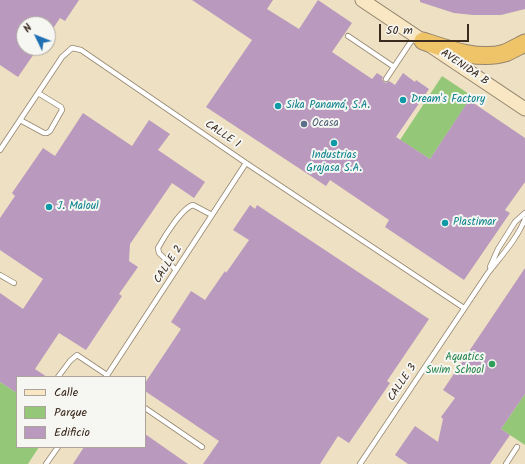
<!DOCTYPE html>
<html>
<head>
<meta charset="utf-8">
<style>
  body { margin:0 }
  #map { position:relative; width:525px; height:464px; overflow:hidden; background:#eee0c2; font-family:Kalam,sans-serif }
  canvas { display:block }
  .legend { position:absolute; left:16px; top:376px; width:130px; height:72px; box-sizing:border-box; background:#f6f6f2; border:1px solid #aba49d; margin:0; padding:5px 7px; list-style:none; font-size:12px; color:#3b2a1e }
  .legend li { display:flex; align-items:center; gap:8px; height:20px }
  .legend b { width:20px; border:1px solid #aba49d }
  .north { position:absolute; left:16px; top:16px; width:40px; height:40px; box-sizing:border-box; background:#f6f6f2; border:1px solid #aba49d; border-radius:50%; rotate:313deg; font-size:11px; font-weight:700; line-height:16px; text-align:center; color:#3b2a1e }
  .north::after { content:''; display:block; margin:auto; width:14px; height:18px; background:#1f6fb2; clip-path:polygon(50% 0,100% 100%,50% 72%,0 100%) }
  .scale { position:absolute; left:379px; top:24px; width:90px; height:18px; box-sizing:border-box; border:2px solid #3b2a1e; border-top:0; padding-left:5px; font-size:12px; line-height:14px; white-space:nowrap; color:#3b2a1e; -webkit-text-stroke:3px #f6f6f2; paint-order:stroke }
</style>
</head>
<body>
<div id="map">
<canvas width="525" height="464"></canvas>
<ul class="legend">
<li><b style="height:5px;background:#f9e7c3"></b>Calle</li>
<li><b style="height:11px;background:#94c878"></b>Parque</li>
<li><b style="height:11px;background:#b999bd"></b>Edificio</li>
</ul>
<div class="north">N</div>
<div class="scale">50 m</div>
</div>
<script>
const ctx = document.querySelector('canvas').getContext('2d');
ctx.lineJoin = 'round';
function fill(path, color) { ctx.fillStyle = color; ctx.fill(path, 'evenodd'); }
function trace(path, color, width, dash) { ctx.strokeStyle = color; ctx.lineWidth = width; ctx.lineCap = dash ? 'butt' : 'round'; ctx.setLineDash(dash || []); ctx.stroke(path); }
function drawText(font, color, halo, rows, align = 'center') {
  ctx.font = font + ' Kalam,sans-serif'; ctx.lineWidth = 4; ctx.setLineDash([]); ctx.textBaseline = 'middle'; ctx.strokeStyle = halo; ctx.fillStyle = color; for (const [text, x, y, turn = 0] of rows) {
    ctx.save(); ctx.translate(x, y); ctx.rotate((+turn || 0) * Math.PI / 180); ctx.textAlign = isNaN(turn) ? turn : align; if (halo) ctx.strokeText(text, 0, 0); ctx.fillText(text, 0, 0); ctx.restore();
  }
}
fill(new Path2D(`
  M 442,76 L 472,96 L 430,159 L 400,140 Z
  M 0,382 L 17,393 L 17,447 L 39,447 L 28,464 L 0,464 Z
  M 525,394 L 525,445 L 501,429 Z`), '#94c878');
fill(new Path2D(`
  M 0,0 L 79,0 L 65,21 L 60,18 L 48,36 L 48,24 L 24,24 L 24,48 L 38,48 L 18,77 L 0,65 Z
  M 192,0 L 273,0 L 267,9 L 299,29 L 318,0 L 352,23 L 332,52 L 372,79 L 377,73 L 383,77 L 382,79 L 384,82 L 386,83 L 389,81 L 395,85 L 403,73 L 415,82 L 416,80 L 429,89 L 396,137 L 430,159 L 469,100 L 525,138 L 525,182 L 505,210 L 510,213 L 464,280 L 385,227 L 389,220 L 330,180 L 326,186 L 206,107 L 252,40 Z
  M 420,0 L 525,0 L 525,9 L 501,15 L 473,15 L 454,13 L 420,2 Z
  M 83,113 L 132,146 L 149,120 L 170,134 L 158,150 L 205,182 L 194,198 L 172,183 L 130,244 L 129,261 L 138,267 L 119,294 L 122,296 L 86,350 L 59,333 L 35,369 L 47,377 L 17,377 L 17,393 L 0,382 L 0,293 L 23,309 L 43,279 L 0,250 L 0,218 L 15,196 L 12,193 L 43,148 L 55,156 Z
  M 250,205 L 255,209 L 257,205 L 429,319 L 387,381 L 390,383 L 349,443 L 338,436 L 320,464 L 203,464 L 219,441 L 145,391 L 145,383 L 181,329 L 171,322 L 191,291 L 205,300 L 225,271 L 226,273 L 249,240 L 233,230 Z
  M 525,268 L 525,394 L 501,429 L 510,435 L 490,464 L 408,464 L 395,455 L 415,426 L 438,442 L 443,419 L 441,417 L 455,398 L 443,390 Z
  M 145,434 L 188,464 L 73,464 L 84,447 L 145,447 Z`), '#b999bd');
const lane = new Path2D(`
  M 348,36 L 394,67
  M 386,79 L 414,37
  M 20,120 L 44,133 L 47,133 L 50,131 L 62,110 L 61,107 L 38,93
  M 0,150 L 62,57 L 72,48 L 81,50 L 246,163 L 464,308
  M 490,267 L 498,249 L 515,222 L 525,213
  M 176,270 L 159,253 L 158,248 C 164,237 182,208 193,205 L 212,215
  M 0,275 L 14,283
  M 58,377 L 70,361 L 77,355 L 107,375
  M 106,377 L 246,163
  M 145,408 L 202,447
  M 46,464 L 58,447
  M 360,464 L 488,273 C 501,256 517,239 525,219
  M 506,464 L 517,447`);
const secondary = new Path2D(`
  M 362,0 L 525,109`);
const highway = new Path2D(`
  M 423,41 C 447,49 479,61 505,53 C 512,50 519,46 525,43`);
trace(lane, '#948570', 6);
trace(secondary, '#948570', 15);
trace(highway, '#948570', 19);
trace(lane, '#fff', 4.5);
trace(secondary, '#f9e7c3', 13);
trace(highway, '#efc469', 17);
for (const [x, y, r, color] of [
  [403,100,4,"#0f9aa8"],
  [278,106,4,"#0f9aa8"],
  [304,124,4,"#5c6f8a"],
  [334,143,4,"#0f9aa8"],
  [49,207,4,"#0f9aa8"],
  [445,223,4,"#0f9aa8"],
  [492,364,4,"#2e9e5b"]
]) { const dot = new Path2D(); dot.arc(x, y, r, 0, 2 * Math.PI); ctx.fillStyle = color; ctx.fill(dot); trace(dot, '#f6f6f2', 1.5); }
drawText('11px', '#3b2a1e', '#f6f6f2', [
  ["AVENIDA B",464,68,34],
  ["CALLE 1",222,135,34],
  ["CALLE 2",169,265,-57],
  ["CALLE 3",403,383,-56]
]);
drawText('11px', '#0d838f', '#f6f6f2', [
  ["Dream's Factory",411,100],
  ["Sika Panamá, S.A.",286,106],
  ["Industrias",334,156,"center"],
  ["Grajasa S.A.",334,169,"center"],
  ["J. Maloul",57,207],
  ["Plastimar",453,223]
], 'left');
drawText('11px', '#4e5e75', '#f6f6f2', [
  ["Ocasa",312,124]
], 'left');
drawText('11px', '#27864d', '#f6f6f2', [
  ["Aquatics",484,358],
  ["Swim School",484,371]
], 'right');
</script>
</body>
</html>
